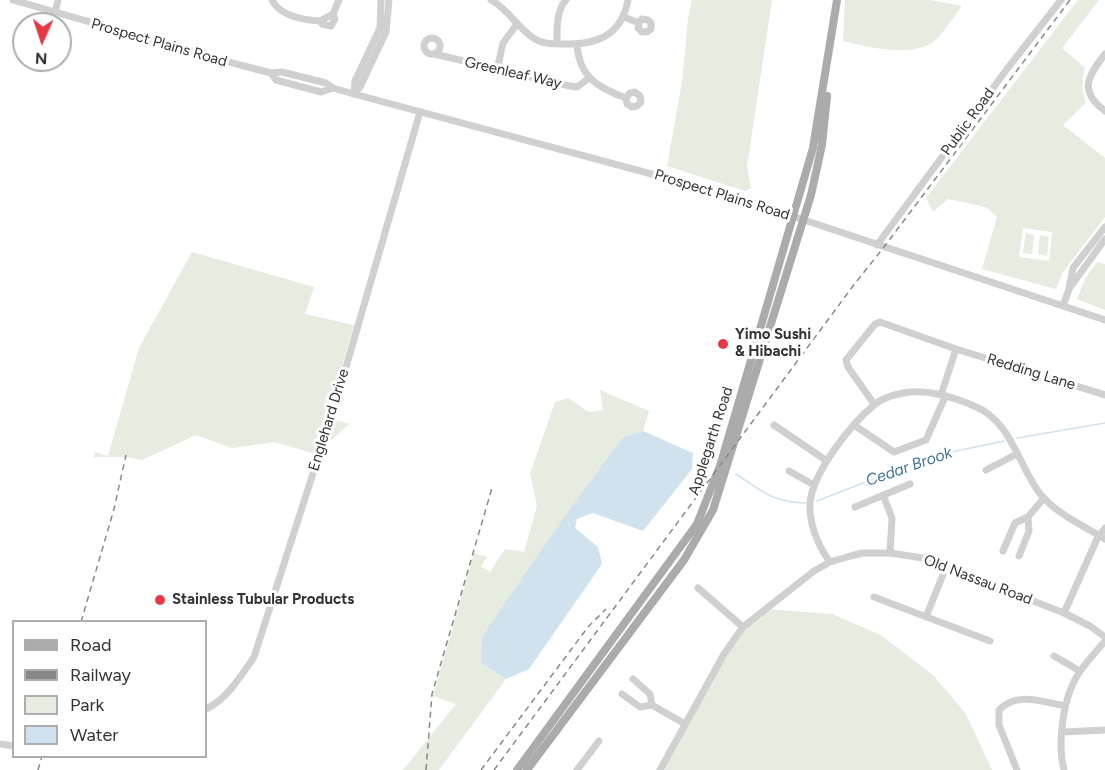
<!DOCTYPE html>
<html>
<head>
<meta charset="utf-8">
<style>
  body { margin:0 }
  #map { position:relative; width:1105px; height:770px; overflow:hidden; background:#fff; font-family:Figtree,sans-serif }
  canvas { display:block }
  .legend { position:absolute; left:12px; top:620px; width:195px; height:138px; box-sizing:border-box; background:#fff; border:2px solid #adadad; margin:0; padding:8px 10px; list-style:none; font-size:18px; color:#333 }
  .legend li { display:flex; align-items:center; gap:12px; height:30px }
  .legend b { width:30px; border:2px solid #adadad }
  .north { position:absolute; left:12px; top:12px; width:60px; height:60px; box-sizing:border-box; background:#fff; border:2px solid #adadad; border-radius:50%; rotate:183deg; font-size:16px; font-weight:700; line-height:24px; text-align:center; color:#333 }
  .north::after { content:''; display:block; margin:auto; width:21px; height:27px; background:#e63946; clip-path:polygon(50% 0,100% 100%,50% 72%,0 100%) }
</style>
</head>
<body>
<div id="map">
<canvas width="1105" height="770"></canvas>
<ul class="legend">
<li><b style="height:8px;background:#ababab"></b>Road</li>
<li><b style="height:8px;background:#888"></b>Railway</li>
<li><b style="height:16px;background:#e6ecdf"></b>Park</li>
<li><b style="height:16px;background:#cfe2ee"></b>Water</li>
</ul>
<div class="north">N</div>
</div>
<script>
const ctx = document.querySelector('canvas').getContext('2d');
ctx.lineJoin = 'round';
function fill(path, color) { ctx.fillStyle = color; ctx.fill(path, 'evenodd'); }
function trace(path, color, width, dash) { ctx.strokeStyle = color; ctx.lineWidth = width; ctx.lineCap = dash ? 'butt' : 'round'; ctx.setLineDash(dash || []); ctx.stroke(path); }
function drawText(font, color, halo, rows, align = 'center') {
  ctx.font = font + ' Figtree,sans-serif'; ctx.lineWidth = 6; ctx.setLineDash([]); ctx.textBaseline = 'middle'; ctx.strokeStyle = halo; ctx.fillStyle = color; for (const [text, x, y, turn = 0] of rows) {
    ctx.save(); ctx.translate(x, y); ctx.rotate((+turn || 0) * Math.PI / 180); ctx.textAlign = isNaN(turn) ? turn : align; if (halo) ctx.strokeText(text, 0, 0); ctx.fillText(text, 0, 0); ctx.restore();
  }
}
fill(new Path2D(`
  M 692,0 L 772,0 L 747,167 L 751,188 L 745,191 L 667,166 L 682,82 L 688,19 Z
  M 845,0 L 930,0 L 962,6 C 956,14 939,39 932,43 C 908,57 868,47 843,41 Z
  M 1078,0 L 1099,0 L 1062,48 L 1085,68 C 1081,81 1082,90 1086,103 L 1063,125 L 1105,158 L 1105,217 L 1063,272 L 1056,289 L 982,269 L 997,217 L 986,207 L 948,199 L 933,212 L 926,198 ZM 1023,228 L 1052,232 L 1049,261 L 1019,257 Z
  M 1026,233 L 1034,235 L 1032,254 L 1023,253 Z
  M 1040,235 L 1049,237 L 1047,256 L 1038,254 Z
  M 192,252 L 314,287 L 305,314 L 354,325 L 327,417 L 349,424 L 316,454 L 274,442 L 232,448 L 196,435 L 142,460 L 127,457 L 94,457 L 95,452 L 108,456 L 139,348 Z
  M 1097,262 L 1105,264 L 1105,310 L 1077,299 L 1085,279 Z
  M 600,390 L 649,411 L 643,431 L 623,437 L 567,513 L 481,663 L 506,679 L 439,770 L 403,770 L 456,704 L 433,696 L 474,553 L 487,557 L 481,566 L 490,572 L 505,549 L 524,552 L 537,506 L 530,474 L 555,402 L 568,398 L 589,412 L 603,410 Z
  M 766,609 L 832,614 L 881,635 L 934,676 L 966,714 L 992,770 L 659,770 L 724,651 Z`), '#e6ecdf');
fill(new Path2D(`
  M 643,431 L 693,453 L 692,469 L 643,531 L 593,513 L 577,519 L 575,528 L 598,547 L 602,564 L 529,669 L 506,679 L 481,663 L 482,637 L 567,513 L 623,437 Z`), '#cfe2ee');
trace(new Path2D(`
  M 1017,438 L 1105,423
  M 736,474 C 763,491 771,502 806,503
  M 817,501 L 932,456 L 1004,441`), '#cfe2ee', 1.5);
trace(new Path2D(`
  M 13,0 L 240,65 L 271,73 L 282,72 L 326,83 L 333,88 L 354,94 L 726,194 L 1105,320
  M 272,0 C 280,16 303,20 320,21 L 333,14 L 339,0
  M 491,0 C 508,9 516,26 532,37 C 541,44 552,44 563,44 C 597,45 621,36 628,0
  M 55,13 L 58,0
  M 624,17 L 639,23 L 642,19 L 648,20 L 651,23 L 651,29 L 647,32 L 642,32 L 638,28 L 639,23
  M 320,21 L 322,24 L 331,26 L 335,19 L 333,14
  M424 46a8 8 0 1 1 16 0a8 8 0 1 1-16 0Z
  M 557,44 C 557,29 556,11 566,0
  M 577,44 C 579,77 598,88 626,98 L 627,104 L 632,107 L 637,106 L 641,102 L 640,96 L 635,92 L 630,93 L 626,98
  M 434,54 L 570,86 L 577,87 L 589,78
  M 1105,54 C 1088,76 1078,91 1105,111
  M 497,70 L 503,43 L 517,24
  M 271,73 L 276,80 L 321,92 L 333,88
  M 354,94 L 360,87 L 386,32 L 389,0
  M 354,94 L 355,81 L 380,28 L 381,0
  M 877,245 L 1007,69 L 1061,0
  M 1069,288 L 1073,268 L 1105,227
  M 1063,306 L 1069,289 L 1105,239
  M 941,395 L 956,349
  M 874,404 L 848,367 L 846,360 L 875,324 L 880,322 L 956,349 L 1105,395
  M 774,425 L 827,461
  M 854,425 L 894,452 L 926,440 L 945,397
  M 986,470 L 1017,454
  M 789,471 L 814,485
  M 883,495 L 892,518 L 890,553
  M 855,507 L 910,484
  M 1003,551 L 1015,523 L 1028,517 L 1044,498
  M 1019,556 L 1029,531 L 1028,517
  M 830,562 C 818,546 809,524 810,503 C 813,472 850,425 874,405 C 881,399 893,395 903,393 C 925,389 953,397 974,406 C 1012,421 1018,466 1041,495 C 1057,514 1084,526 1105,539
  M 698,588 L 743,627
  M 874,597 L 990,641
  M 1064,613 L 1097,539 L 1105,528
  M 926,617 L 946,567
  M 1054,656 L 1080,671
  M 633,679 L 650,694 L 652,705 L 685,724
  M 622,694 L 640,707 L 652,705
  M 206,709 C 227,699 241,676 254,657 L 335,405 L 420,112
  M 1063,732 L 1105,730
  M 0,744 L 14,746
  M 577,770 L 599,741
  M 660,770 L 724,654 L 743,627 L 814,571 L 830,562 L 847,557 L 862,553 L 890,553 L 923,558 L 1064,613 L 1090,626 L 1105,637
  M 1017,770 L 999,725 L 999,710 C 1017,691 1043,702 1065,706
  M 1064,770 C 1057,742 1063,694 1081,670 C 1088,660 1097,651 1105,641`), '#d0d0d0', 7);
trace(new Path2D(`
  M 517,770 L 697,524 L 720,466 L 813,148 L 837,0
  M 527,770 L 684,560 L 713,510 L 811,195 L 822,145 L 827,96`), '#ababab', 8);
trace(new Path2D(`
  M 81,622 L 114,509 L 126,455
  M 38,770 L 42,756
  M 426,770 L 432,694 L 492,488
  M 481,770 L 588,627 L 606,609
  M 494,770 L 853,286 L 884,247 L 1070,0`), '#888', 1.5, [6, 4.5]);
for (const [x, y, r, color] of [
  [723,344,6,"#e63946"],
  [160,600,6,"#e63946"]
]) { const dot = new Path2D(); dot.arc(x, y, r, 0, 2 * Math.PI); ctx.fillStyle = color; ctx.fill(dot); trace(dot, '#fff', 2); }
drawText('15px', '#333', '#fff', [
  ["Prospect Plains Road",159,43,16],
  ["Greenleaf Way",513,73,13],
  ["Public Road",968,122,-54],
  ["Prospect Plains Road",722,195,17],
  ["Redding Lane",1031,372,17],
  ["Englehard Drive",329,420,-73],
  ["Applegarth Road",711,441,-72],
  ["Old Nassau Road",978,580,21]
]);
drawText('bold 15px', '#333', '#fff', [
  ["Yimo Sushi",735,335],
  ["& Hibachi",735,352],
  ["Stainless Tubular Products",172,600]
], 'left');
drawText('italic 16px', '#3f7597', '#fff', [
  ["Cedar Brook",909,467,-19]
]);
</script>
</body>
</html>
